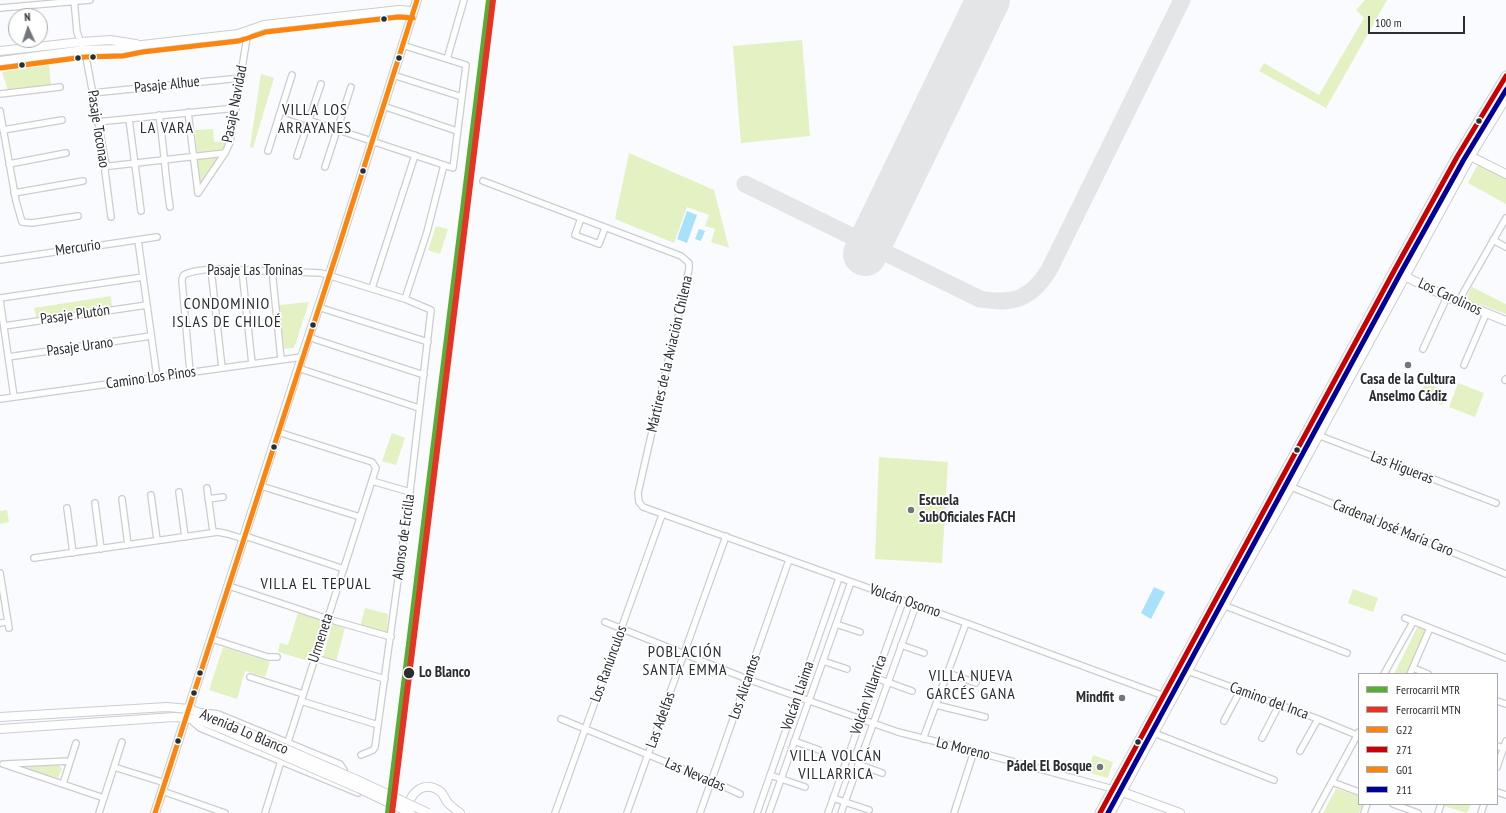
<!DOCTYPE html>
<html>
<head>
<meta charset="utf-8">
<style>
  body { margin:0 }
  #map { position:relative; width:1506px; height:813px; overflow:hidden; background:#f9fbfe; font-family:"PT Sans Narrow",sans-serif }
  canvas { display:block }
  .legend { position:absolute; left:1358px; top:673px; width:140px; height:132px; box-sizing:border-box; background:#fff; border:1px solid #aaabad; margin:0; padding:5px 7px; list-style:none; font-size:12px; color:#2a2d31 }
  .legend li { display:flex; align-items:center; gap:8px; height:20px }
  .legend b { width:20px; border:1px solid #aaabad }
  .north { position:absolute; left:8px; top:8px; width:40px; height:40px; box-sizing:border-box; background:#fff; border:1px solid #aaabad; border-radius:50%; rotate:357deg; font-size:11px; font-weight:700; line-height:16px; text-align:center; color:#2a2d31 }
  .north::after { content:''; display:block; margin:auto; width:14px; height:18px; background:#727579; clip-path:polygon(50% 0,100% 100%,50% 72%,0 100%) }
  .scale { position:absolute; left:1368px; top:16px; width:97px; height:18px; box-sizing:border-box; border:2px solid #2a2d31; border-top:0; padding-left:5px; font-size:12px; line-height:14px; white-space:nowrap; color:#2a2d31; -webkit-text-stroke:3px #fff; paint-order:stroke }
</style>
</head>
<body>
<div id="map">
<canvas width="1506" height="813"></canvas>
<ul class="legend">
<li><b style="height:5px;background:#56ae35"></b>Ferrocarril MTR</li>
<li><b style="height:5px;background:#e63323"></b>Ferrocarril MTN</li>
<li><b style="height:5px;background:#fc850d"></b>G22</li>
<li><b style="height:5px;background:#c00"></b>271</li>
<li><b style="height:5px;background:#fc850d"></b>G01</li>
<li><b style="height:5px;background:#009"></b>211</li>
</ul>
<div class="north">N</div>
<div class="scale">100 m</div>
</div>
<script>
const ctx = document.querySelector('canvas').getContext('2d');
ctx.lineJoin = 'round';
function fill(path, color) { ctx.fillStyle = color; ctx.fill(path, 'evenodd'); }
function trace(path, color, width, dash) { ctx.strokeStyle = color; ctx.lineWidth = width; ctx.lineCap = dash ? 'butt' : 'round'; ctx.setLineDash(dash || []); ctx.stroke(path); }
function drawText(font, color, halo, rows, align = 'center') {
  ctx.font = font + ' "PT Sans Narrow",sans-serif'; ctx.lineWidth = 3.5; ctx.setLineDash([]); ctx.textBaseline = 'middle'; ctx.strokeStyle = halo; ctx.fillStyle = color; for (const [text, x, y, turn = 0] of rows) {
    ctx.save(); ctx.translate(x, y); ctx.rotate((+turn || 0) * Math.PI / 180); ctx.textAlign = isNaN(turn) ? turn : align; if (halo) ctx.strokeText(text, 0, 0); ctx.fillText(text, 0, 0); ctx.restore();
  }
}
fill(new Path2D(`
  M 1365,0 L 1387,0 L 1326,108 L 1259,71 L 1264,63 L 1319,95 L 1364,18 L 1356,10 Z
  M 802,40 L 810,136 L 741,143 L 733,46 Z
  M 49,65 L 51,85 L 8,91 L 2,72 Z
  M 261,74 L 274,78 L 253,148 L 250,147 Z
  M 213,129 L 214,142 L 225,141 L 225,149 L 197,152 L 195,130 Z
  M 629,153 L 714,190 L 729,248 L 711,242 L 715,229 L 705,226 L 709,215 L 687,207 L 674,243 L 615,219 Z
  M 219,156 L 200,185 L 197,159 Z
  M 1478,164 L 1506,178 L 1506,204 L 1468,183 Z
  M 436,226 L 448,229 L 440,254 L 428,250 Z
  M 1472,287 L 1506,304 L 1506,314 L 1466,299 Z
  M 111,296 L 112,306 L 36,317 L 34,308 Z
  M 309,302 L 294,348 L 284,349 L 279,305 Z
  M 1426,382 L 1448,393 L 1442,405 L 1420,394 Z
  M 1458,383 L 1484,393 L 1475,417 L 1449,407 Z
  M 392,433 L 405,438 L 396,465 L 382,461 Z
  M 879,457 L 948,462 L 942,563 L 875,559 Z
  M 7,510 L 9,522 L 0,524 L 0,511 Z
  M 1353,589 L 1378,598 L 1373,612 L 1348,603 Z
  M 365,608 L 388,614 L 387,634 L 360,627 Z
  M 298,613 L 325,621 L 312,662 L 278,652 L 280,643 L 288,645 Z
  M 332,624 L 345,628 L 335,665 L 322,661 Z
  M 1418,626 L 1427,630 L 1408,674 L 1394,674 Z
  M 223,647 L 270,662 L 265,677 L 245,671 L 237,699 L 209,690 Z
  M 1093,755 L 1113,762 L 1108,778 L 1087,772 Z
  M 59,765 L 62,769 L 58,778 L 23,768 L 22,767 Z
  M 1336,789 L 1359,796 L 1359,804 L 1363,804 L 1359,813 L 1323,813 Z
  M 1445,804 L 1471,804 L 1467,813 L 1444,806 Z`), '#e3f1c3');
fill(new Path2D(`
  M 687,211 L 697,215 L 687,243 L 677,239 Z
  M 699,229 L 705,231 L 701,241 L 695,239 Z
  M 1154,587 L 1165,592 L 1151,619 L 1141,613 Z`), '#a7e2fa');
trace(new Path2D(`
  M 745,184 L 980,299 C 1013,305 1031,299 1049,270 L 1182,0`), '#e4e5e7', 17);
trace(new Path2D(`
  M 865,254 L 988,0`), '#e4e5e7', 44);
const street = new Path2D(`
  M 74,0 L 77,32 L 86,57 L 106,165 L 105,171 L 111,217
  M 0,8 L 90,0
  M 447,59 L 464,0
  M 393,75 L 462,97
  M 92,93 L 241,78
  M 0,94 L 60,87
  M 383,106 L 457,131
  M 0,111 L 16,201 L 22,222 L 32,223 L 78,216
  M 281,111 L 453,168 L 466,65 L 402,45
  M 188,112 L 198,193
  M 159,115 C 164,146 165,176 170,207
  M 129,119 L 141,211
  M 97,122 L 236,108
  M 3,130 L 62,120
  M 268,151 L 292,75
  M 297,156 L 321,84
  M 9,164 L 66,153
  M 106,165 L 110,166 L 225,153
  M 325,167 L 351,87
  M 483,181 L 681,256 L 689,263 L 689,269 L 638,493 L 639,502 L 643,507 L 966,623 L 1164,696
  M 14,193 L 83,181
  M 198,193 L 225,153 L 230,142 L 248,31
  M 581,218 L 575,235 L 599,244 L 605,228
  M 138,240 L 157,377
  M 1493,240 L 1506,247
  M 0,260 L 157,237
  M 211,269 L 222,368
  M 242,270 L 252,364
  M 272,270 L 281,359
  M 372,288 L 415,155
  M 0,298 L 143,277
  M 405,299 L 427,232 L 444,165
  M 0,300 L 14,397
  M 1458,302 L 1506,218
  M 318,307 L 428,342
  M 4,326 L 147,305
  M 308,337 L 424,375
  M 1423,349 L 1447,297
  M 8,357 L 151,336
  M 1464,365 L 1486,314
  M 298,368 L 419,408
  M 190,372 L 182,281 C 182,278 182,277 184,275 C 190,271 209,269 216,269 L 321,273 L 405,299 L 431,310 L 410,492 L 375,747 L 373,750 L 361,755
  M 1505,380 L 1506,379
  M 0,399 L 302,357
  M 1307,431 L 1496,503
  M 278,432 L 372,462 L 376,468 L 288,742
  M 372,481 L 410,492
  M 1279,482 L 1506,574
  M 261,486 L 360,517
  M 207,488 L 213,532
  M 179,492 L 185,537
  M 151,495 L 157,540
  M 122,499 L 128,545
  M 208,499 L 223,497
  M 95,503 L 101,549
  M 67,508 L 73,553
  M 245,536 L 344,569
  M 34,558 L 218,532 L 228,534 L 244,539
  M 0,573 L 9,628
  M 229,586 L 328,619 L 391,637
  M 1223,605 L 1347,653
  M 1405,618 L 1506,658
  M 605,622 L 747,679 L 898,732 L 974,751 L 1113,789
  M 0,623 L 8,622
  M 836,624 L 860,632
  M 212,639 L 268,657 L 277,657
  M 901,645 L 924,653
  M 315,658 L 385,679
  M 823,661 L 847,669
  M 1413,668 L 1428,674
  M 1185,670 L 1318,719 L 1359,736
  M 948,673 L 976,683
  M 1384,674 L 1413,622
  M 1410,674 L 1430,628
  M 250,677 L 303,694
  M 876,678 L 912,691
  M 301,701 L 378,725
  M 1497,701 L 1506,704
  M 936,705 L 985,717
  M 203,712 L 218,714 L 340,764 L 344,770 L 344,777
  M 191,719 L 194,723 L 200,728 L 358,793
  M 561,719 L 712,781 L 740,794
  M 1224,721 L 1240,691
  M 1154,733 L 1274,780
  M 1262,738 L 1279,705
  M 923,739 L 966,623
  M 794,741 L 819,750
  M 1497,746 L 1504,748
  M 1300,751 L 1318,719
  M 3,764 L 104,798
  M 6,764 L 70,761
  M 858,764 L 882,773
  M 114,767 L 165,783
  M 1497,767 L 1506,741
  M 770,775 L 805,787
  M 1332,782 L 1359,792
  M 63,784 L 76,743
  M 162,791 L 225,813
  M 1497,792 L 1506,795
  M 833,798 L 869,810
  M 1393,804 L 1418,813
  M 99,813 L 122,742
  M 265,813 L 281,761
  M 555,813 L 662,515
  M 627,813 L 726,536
  M 700,813 L 789,560
  M 757,813 L 839,578
  M 769,813 L 851,582
  M 828,813 L 903,601
  M 841,813 L 916,605
  M 954,813 L 974,751
  M 1315,813 L 1359,732
  M 1364,813 L 1367,804
  M 1438,813 L 1441,804
  M 1481,813 L 1484,804`);
const secondary = new Path2D(`
  M 0,51 L 81,42 L 110,40 L 136,44
  M 0,61 L 84,50 L 122,49 L 142,45 L 238,34 L 264,25 L 399,10 L 413,11
  M 1470,156 L 1506,174
  M 1394,271 L 1447,297 L 1506,321
  M 0,717 L 167,707 L 189,709 L 224,722
  M 0,729 L 174,717 C 190,717 205,722 220,728
  M 1117,790 L 1180,813
  M 408,810 C 409,793 424,779 441,792 C 444,795 445,800 448,803 C 452,807 456,810 460,813
  M 155,813 L 302,357 L 339,246 L 417,0`);
const primary = new Path2D(`
  M 1100,813 L 1394,271 L 1457,157 L 1506,76
  M 1110,813 L 1199,649 L 1290,487 L 1470,156 L 1506,97`);
trace(street, '#cbcdd0', 8);
trace(secondary, '#cbcdd0', 10);
trace(primary, '#cbcdd0', 11);
trace(street, '#fefeff', 5.5);
trace(secondary, '#fefeff', 8);
trace(primary, '#fefeff', 9);
const secondaryBridge = new Path2D(`
  M 224,722 L 355,779 L 428,813
  M 220,728 L 360,789 L 410,813`);
trace(secondaryBridge, '#cbcdd0', 10, []);
trace(secondaryBridge, '#fefeff', 8);
trace(new Path2D(`
  M 155,813 L 339,246 L 417,0`), '#fc850d', 5);
trace(new Path2D(`
  M 1100,813 L 1394,271 L 1457,157 L 1506,76`), '#c00', 5);
trace(new Path2D(`
  M 1,68 L 85,57 L 123,56 L 143,52 L 239,41 L 266,32 L 399,17 L 413,18`), '#fc850d', 5);
trace(new Path2D(`
  M 1108,813 L 1400,274 L 1463,161 L 1506,90`), '#009', 5);
trace(new Path2D(`
  M 388,813 L 489,0`), '#56ae35', 6);
trace(new Path2D(`
  M 392,813 L 493,0`), '#e63323', 6);
for (const [x, y, r, color] of [
  [384,19,3.5,"#2a2d31"],
  [93,57,3.5,"#2a2d31"],
  [78,58,3.5,"#2a2d31"],
  [399,58,3.5,"#2a2d31"],
  [22,65,3.5,"#2a2d31"],
  [1479,121,3.5,"#2a2d31"],
  [363,171,3.5,"#2a2d31"],
  [313,325,3.5,"#2a2d31"],
  [1408,365,4,"#727579"],
  [274,447,3.5,"#2a2d31"],
  [1297,450,3.5,"#2a2d31"],
  [911,510,4,"#727579"],
  [200,673,3.5,"#2a2d31"],
  [409,673,6,"#2a2d31"],
  [194,693,3.5,"#2a2d31"],
  [1122,698,4,"#727579"],
  [178,741,3.5,"#2a2d31"],
  [1138,742,3.5,"#2a2d31"],
  [1100,767,4,"#727579"]
]) { const dot = new Path2D(); dot.arc(x, y, r, 0, 2 * Math.PI); ctx.fillStyle = color; ctx.fill(dot); trace(dot, '#fff', 1.5); }
drawText('15px', '#2a2d31', '#fff', [
  ["Pasaje Alhue",167,85,-6],
  ["Pasaje Navidad",235,104,-79],
  ["Pasaje Toconao",98,129,81],
  ["Mercurio",78,248,-8],
  ["Pasaje Las Toninas",255,271],
  ["Los Carolinos",1450,297,25],
  ["Pasaje Plutón",75,315,-8],
  ["Pasaje Urano",80,347,-8],
  ["Mártires de la Aviación Chilena",670,354,-77],
  ["Camino Los Pinos",151,378,-8],
  ["Las Higueras",1402,468,21],
  ["Cardenal José María Caro",1393,528,22],
  ["Alonso de Ercilla",404,537,-82],
  ["Volcán Osorno",905,601,19],
  ["Urmeneta",321,638,-72],
  ["Los Ranúnculos",609,664,-70],
  ["Los Alicantos",745,687,-71],
  ["Volcán Villarrica",869,695,-71],
  ["Volcán Llaima",798,696,-71],
  ["Camino del Inca",1269,701,20],
  ["Las Adelfas",661,720,-70],
  ["Avenida Lo Blanco",244,732,23],
  ["Lo Moreno",963,749,14],
  ["Las Nevadas",695,775,23]
]);
drawText('bold 15px', '#2a2d31', '#fff', [
  ["Casa de la Cultura",1408,380,"center"],
  ["Anselmo Cádiz",1408,397,"center"],
  ["Escuela",919,501,"left"],
  ["SubOficiales FACH",919,518,"left"],
  ["Mindfit",1114,698],
  ["Pádel El Bosque",1092,767]
], 'right');
drawText('bold 15px', '#2a2d31', '#fff', [
  ["Lo Blanco",419,673]
], 'left');
ctx.letterSpacing = '1px';
drawText('16px', '#2a2d31', '#fff', [
  ["VILLA LOS",315,110],
  ["ARRAYANES",315,128],
  ["LA VARA",167,128],
  ["CONDOMINIO",227,304],
  ["ISLAS DE CHILOÉ",227,322],
  ["VILLA EL TEPUAL",316,584],
  ["POBLACIÓN",685,652],
  ["SANTA EMMA",685,670],
  ["VILLA NUEVA",971,676],
  ["GARCÉS GANA",971,694],
  ["VILLA VOLCÁN",836,756],
  ["VILLARRICA",836,774]
]);
ctx.letterSpacing = '0px';
</script>
</body>
</html>
